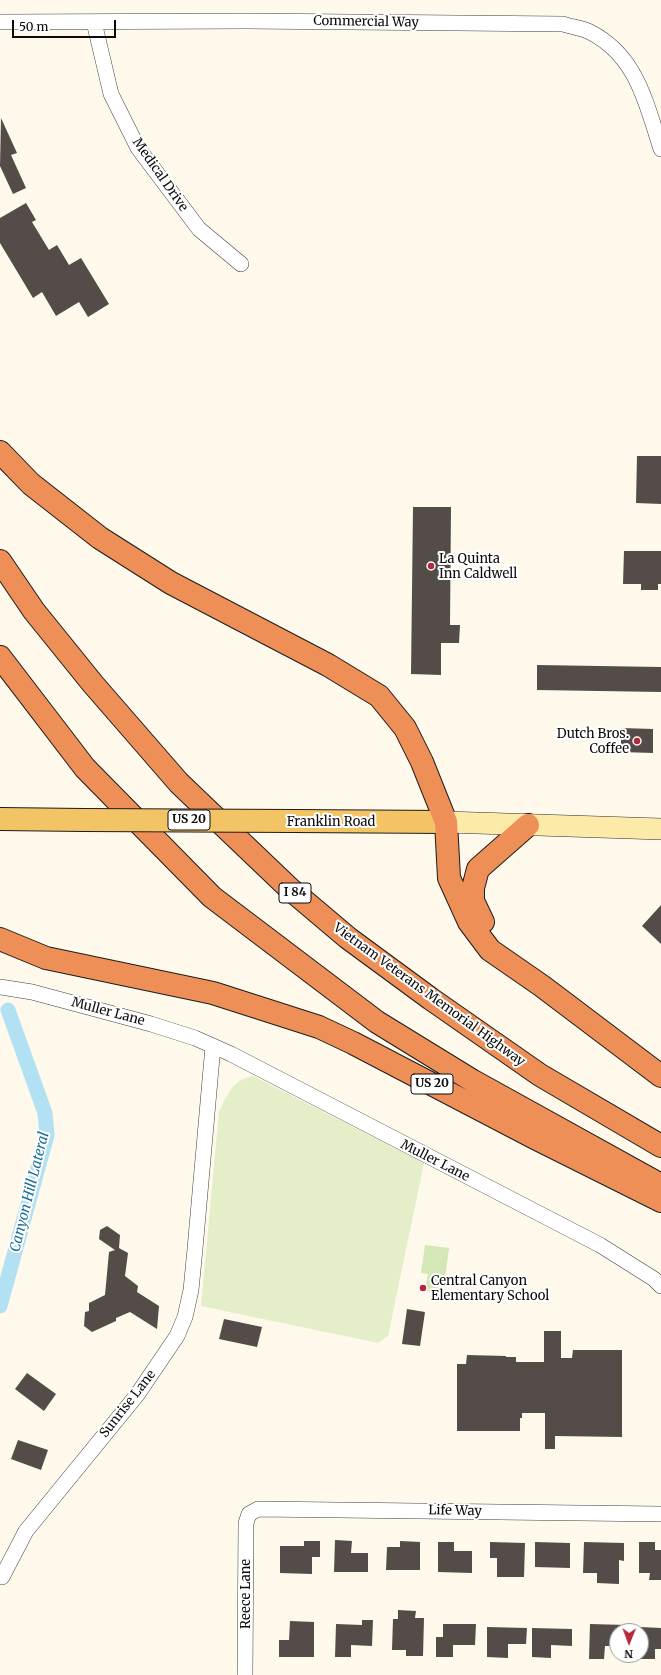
<!DOCTYPE html>
<html>
<head>
<meta charset="utf-8">
<style>
  body { margin:0 }
  #map { position:relative; width:661px; height:1675px; overflow:hidden; background:#fef9eb; font-family:Merriweather,serif }
  canvas { display:block }
  .north { position:absolute; left:609px; top:1623px; width:40px; height:40px; box-sizing:border-box; background:#fff; border:1px solid #9d9d9d; border-radius:50%; rotate:181deg; font-size:11px; font-weight:700; line-height:16px; text-align:center; color:#0b0b0b }
  .north::after { content:''; display:block; margin:auto; width:14px; height:18px; background:#b6293d; clip-path:polygon(50% 0,100% 100%,50% 72%,0 100%) }
  .scale { position:absolute; left:12px; top:20px; width:104px; height:18px; box-sizing:border-box; border:2px solid #0b0b0b; border-top:0; padding-left:5px; font-size:12px; line-height:14px; white-space:nowrap; color:#0b0b0b; -webkit-text-stroke:3px #fff; paint-order:stroke }
</style>
</head>
<body>
<div id="map">
<canvas width="661" height="1675"></canvas>
<div class="north">N</div>
<div class="scale">50 m</div>
</div>
<script>
const ctx = document.querySelector('canvas').getContext('2d');
ctx.lineJoin = 'round';
function fill(path, color) { ctx.fillStyle = color; ctx.fill(path, 'evenodd'); }
function trace(path, color, width, dash) { ctx.strokeStyle = color; ctx.lineWidth = width; ctx.lineCap = dash ? 'butt' : 'round'; ctx.setLineDash(dash || []); ctx.stroke(path); }
function drawText(font, color, halo, rows, align = 'center') {
  ctx.font = font + ' Merriweather,serif'; ctx.lineWidth = 4; ctx.setLineDash([]); ctx.textBaseline = 'middle'; ctx.strokeStyle = halo; ctx.fillStyle = color; for (const [text, x, y, turn = 0] of rows) {
    ctx.save(); ctx.translate(x, y); ctx.rotate((+turn || 0) * Math.PI / 180); ctx.textAlign = isNaN(turn) ? turn : align; if (halo) ctx.strokeText(text, 0, 0); ctx.fillText(text, 0, 0); ctx.restore();
  }
}
fill(new Path2D(`
  M 425,1245 L 449,1248 L 443,1293 L 425,1291 L 428,1274 L 421,1273 Z`), '#d4e7b6');
fill(new Path2D(`
  M 253,1076 L 424,1163 L 388,1336 L 378,1343 L 201,1306 L 219,1112 C 228,1094 232,1080 253,1076 Z`), '#e4eec8');
trace(new Path2D(`
  M 0,1306 L 47,1135 L 45,1113 L 8,1010`), '#b1e1f3', 15);
fill(new Path2D(`
  M 1,118 L 17,153 L 11,155 L 26,188 L 13,194 L 0,166 Z
  M 26,203 L 36,220 L 32,222 L 49,250 L 57,245 L 69,265 L 81,258 L 109,304 L 88,317 L 79,302 L 56,316 L 42,292 L 33,298 L 0,243 L 0,218 Z
  M 637,456 L 661,456 L 661,504 L 636,503 Z
  M 413,507 L 451,507 L 450,625 L 460,625 L 459,643 L 441,643 L 441,675 L 411,674 Z
  M 624,551 L 661,551 L 661,584 L 658,584 L 658,590 L 641,590 L 641,584 L 623,584 Z
  M 537,665 L 661,667 L 661,692 L 537,690 Z
  M 621,728 L 653,729 L 653,753 L 621,752 Z
  M 661,905 L 661,944 L 642,926 Z
  M 107,1226 L 120,1235 L 119,1248 L 128,1253 L 125,1276 L 138,1286 L 137,1292 L 159,1306 L 157,1329 L 130,1312 L 116,1318 L 116,1321 L 92,1332 L 84,1326 L 85,1312 L 89,1311 L 89,1303 L 105,1295 L 109,1252 L 115,1250 L 99,1239 L 100,1230 Z
  M 407,1309 L 425,1312 L 420,1346 L 402,1344 Z
  M 224,1319 L 262,1327 L 257,1347 L 219,1339 Z
  M 544,1331 L 561,1331 L 561,1358 L 572,1358 L 573,1350 L 622,1350 L 622,1437 L 555,1436 L 555,1449 L 545,1449 L 545,1413 L 522,1413 L 522,1418 L 520,1418 L 520,1431 L 457,1431 L 457,1364 L 466,1364 L 467,1355 L 506,1356 L 506,1357 L 516,1357 L 516,1362 L 544,1362 Z
  M 27,1373 L 56,1394 L 44,1411 L 15,1389 Z
  M 18,1440 L 48,1450 L 41,1470 L 11,1459 Z
  M 335,1540 L 352,1541 L 351,1553 L 368,1553 L 368,1572 L 334,1572 Z
  M 304,1541 L 320,1541 L 320,1557 L 312,1557 L 312,1574 L 280,1573 L 280,1546 L 304,1546 Z
  M 400,1541 L 420,1542 L 420,1570 L 386,1570 L 387,1547 L 400,1547 Z
  M 438,1542 L 454,1542 L 454,1551 L 472,1551 L 472,1573 L 438,1572 Z
  M 490,1542 L 525,1543 L 524,1577 L 497,1577 L 497,1558 L 490,1558 Z
  M 535,1542 L 570,1543 L 570,1568 L 535,1567 Z
  M 584,1542 L 624,1543 L 624,1561 L 619,1560 L 619,1584 L 597,1583 L 597,1573 L 583,1573 Z
  M 639,1542 L 655,1542 L 655,1550 L 661,1550 L 661,1580 L 649,1580 L 650,1573 L 639,1573 Z
  M 398,1610 L 416,1611 L 415,1618 L 424,1618 L 423,1656 L 406,1656 L 406,1650 L 392,1650 L 393,1619 L 398,1619 Z
  M 362,1620 L 373,1620 L 372,1646 L 351,1645 L 351,1657 L 335,1657 L 336,1624 L 362,1625 Z
  M 290,1621 L 314,1622 L 314,1657 L 279,1657 L 279,1640 L 289,1640 Z
  M 443,1624 L 476,1624 L 475,1645 L 453,1645 L 453,1657 L 436,1657 L 436,1637 L 443,1637 Z
  M 590,1624 L 626,1625 L 626,1631 L 617,1631 L 617,1646 L 605,1646 L 604,1659 L 589,1659 Z
  M 487,1627 L 527,1628 L 526,1644 L 508,1644 L 508,1658 L 487,1657 Z
  M 640,1627 L 661,1628 L 661,1649 L 655,1649 L 655,1659 L 639,1659 L 639,1655 L 641,1655 L 641,1631 L 640,1631 Z
  M 532,1628 L 572,1629 L 572,1646 L 551,1645 L 551,1658 L 532,1657 Z`), '#544c48');
const street = new Path2D(`
  M 0,22 L 247,21 L 563,24 C 572,27 582,28 590,32 C 637,56 646,103 661,149
  M 94,22 L 111,94 L 138,148 L 199,229 L 241,264
  M 0,987 L 32,992 L 151,1024 L 195,1038 L 231,1054 L 600,1245 L 654,1279 L 661,1286
  M 2,1577 L 26,1531 L 137,1395 L 177,1336 L 185,1317 L 191,1290 L 195,1249 L 213,1046
  M 245,1675 L 246,1523 L 249,1514 L 258,1509 L 661,1514`);
const secondary = new Path2D(`
  M 446,822 L 661,829`);
const primary = new Path2D(`
  M 0,819 L 84,820
  M 294,821 L 446,822`);
const highway = new Path2D(`
  M 0,452 L 31,484 L 100,538 L 171,583 L 328,665 L 379,696 L 405,728 L 422,762 L 446,822 L 449,878 L 469,922 L 490,950 L 542,986 L 661,1076
  M 0,561 L 34,611 L 93,684 L 179,783 L 290,889 L 348,938 L 431,999 L 540,1075 L 661,1146
  M 0,657 L 85,768 L 212,897 L 377,1022 L 473,1081 L 661,1185
  M 483,922 L 473,901 L 473,888 L 478,869 L 528,825
  M 0,939 L 46,958 L 213,993 L 319,1027 L 353,1043 L 535,1138 L 661,1201`);
trace(street, '#3e3e3e', 16);
trace(secondary, '#2d2d2d', 22);
trace(primary, '#1c1c1c', 24);
trace(highway, '#1c1c1c', 24);
trace(street, '#fff', 15);
trace(secondary, '#fceba8', 21);
trace(primary, '#f3c465', 22);
trace(highway, '#ef8f58', 22);
const primaryBridge = new Path2D(`
  M 84,820 L 294,821`);
trace(primaryBridge, '#1c1c1c', 24, []);
trace(primaryBridge, '#f3c465', 22);
for (const [x, y, r, color] of [
  [431,566,4,"#b6293d"],
  [637,741,4,"#b6293d"],
  [423,1288,4,"#b6293d"]
]) { const dot = new Path2D(); dot.arc(x, y, r, 0, 2 * Math.PI); ctx.fillStyle = color; ctx.fill(dot); trace(dot, '#fff', 1.5); }
for (const [x, y, w] of [
  [189,820,42],
  [295,893,32],
  [432,1084,42]
]) { const box = new Path2D(); box.roundRect(x - w / 2, y - 10, w, 20, 3); ctx.fillStyle = '#fff'; ctx.fill(box); trace(box, '#0b0b0b', 1); }
drawText('bold 12px', '#0b0b0b', null, [
  ["US 20",189,820],
  ["I 84",295,893],
  ["US 20",432,1084]
]);
drawText('13px', '#0b0b0b', '#fff', [
  ["Commercial Way",366,22,1],
  ["Medical Drive",160,175,55],
  ["Franklin Road",331,822],
  ["Vietnam Veterans Memorial Highway",429,995,36],
  ["Muller Lane",108,1012,15],
  ["Muller Lane",435,1161,27],
  ["Sunrise Lane",128,1404,-52],
  ["Life Way",455,1511,1],
  ["Reece Lane",246,1594,-90]
]);
drawText('13px', '#0b0b0b', '#fff', [
  ["La Quinta",439,559],
  ["Inn Caldwell",439,574],
  ["Dutch Bros.",629,734,"right"],
  ["Coffee",629,749,"right"],
  ["Central Canyon",431,1281],
  ["Elementary School",431,1296]
], 'left');
drawText('italic 14px', '#1a6c98', '#fff', [
  ["Canyon Hill Lateral",30,1192,-76]
]);
</script>
</body>
</html>
